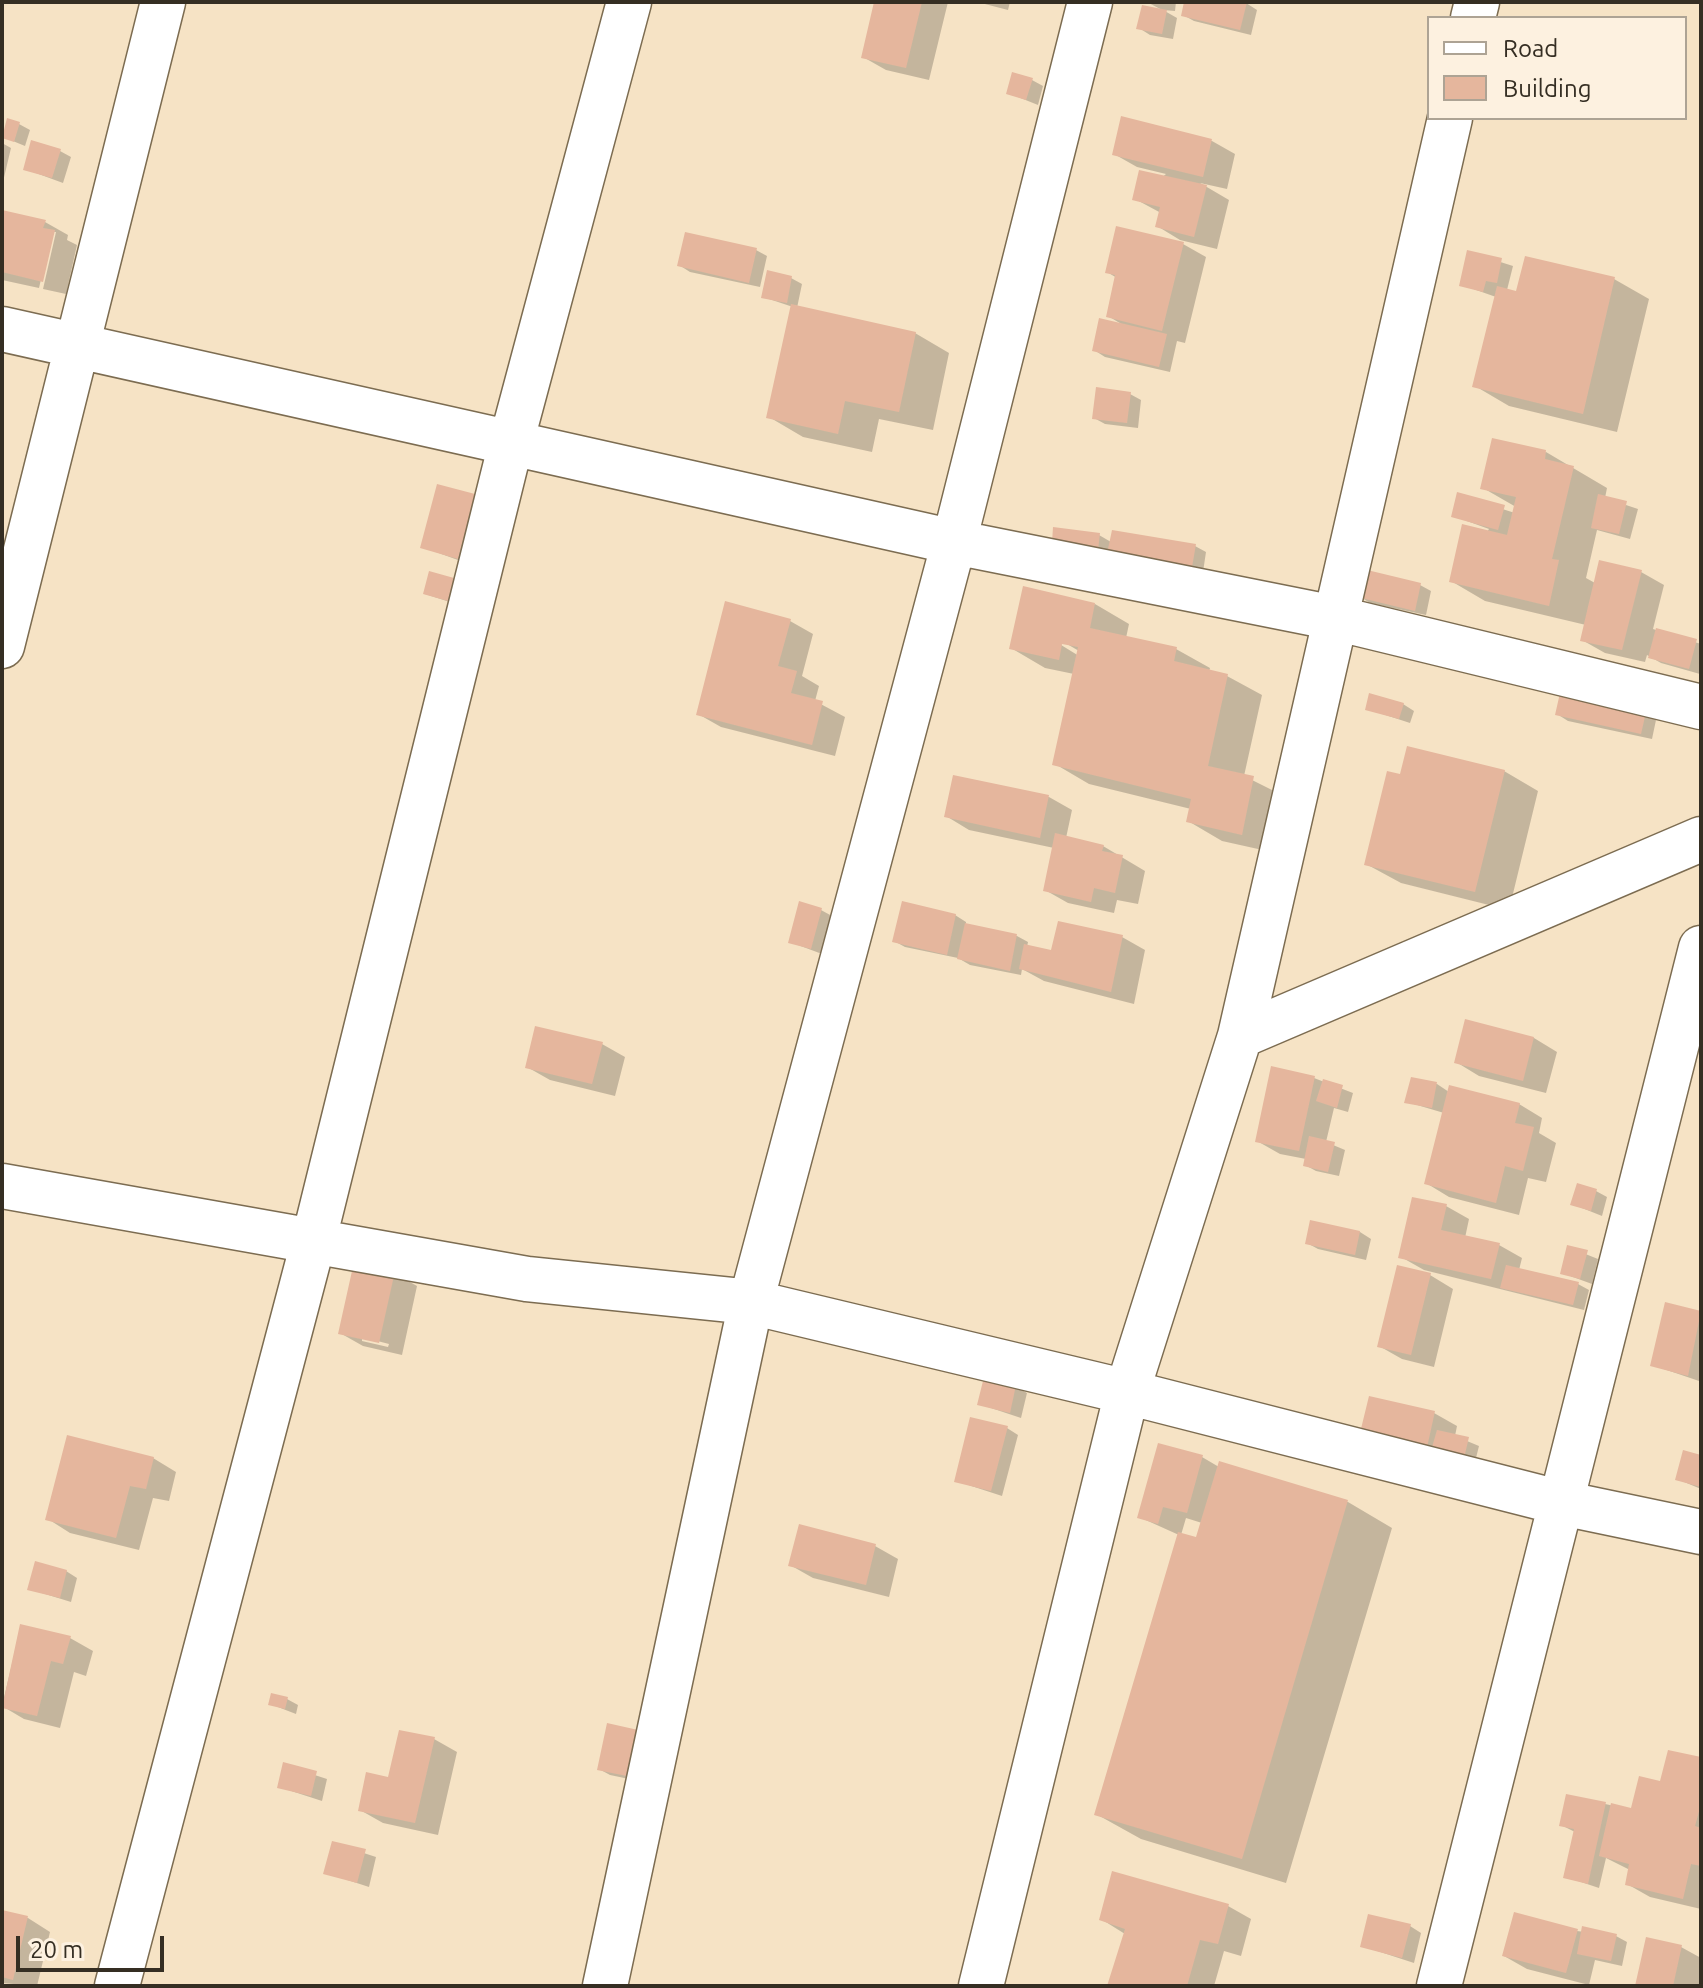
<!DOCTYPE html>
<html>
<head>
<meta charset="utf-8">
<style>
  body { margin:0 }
  #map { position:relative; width:1703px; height:1988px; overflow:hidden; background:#f6e3c5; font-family:Ubuntu,sans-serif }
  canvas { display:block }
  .frame { position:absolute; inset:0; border:4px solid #352e23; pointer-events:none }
  .legend { position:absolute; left:1427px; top:16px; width:260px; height:104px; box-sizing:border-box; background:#fdf1e0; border:2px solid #ada394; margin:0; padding:10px 14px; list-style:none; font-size:24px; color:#352e23 }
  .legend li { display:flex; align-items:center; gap:16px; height:40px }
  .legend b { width:40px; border:2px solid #ada394 }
  .scale { position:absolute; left:16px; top:1936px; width:148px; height:36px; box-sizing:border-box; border:4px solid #352e23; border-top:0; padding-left:10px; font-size:24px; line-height:28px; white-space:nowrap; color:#352e23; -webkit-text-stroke:6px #fdf1e0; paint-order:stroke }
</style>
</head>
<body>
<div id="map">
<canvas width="1703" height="1988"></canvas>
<div class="frame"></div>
<ul class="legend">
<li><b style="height:10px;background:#fff"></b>Road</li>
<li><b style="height:22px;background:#e5b69d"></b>Building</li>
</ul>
<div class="scale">20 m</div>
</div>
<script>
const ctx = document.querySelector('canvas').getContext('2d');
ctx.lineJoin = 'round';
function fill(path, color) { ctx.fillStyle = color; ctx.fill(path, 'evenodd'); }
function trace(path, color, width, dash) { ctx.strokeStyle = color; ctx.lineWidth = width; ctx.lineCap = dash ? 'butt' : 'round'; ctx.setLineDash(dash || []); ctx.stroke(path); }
fill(new Path2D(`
  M 876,2 L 948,2 L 929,80 L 886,70 L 863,57 Z
  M 977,2 L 1010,2 L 1008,10 Z
  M 1147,2 L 1176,2 L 1175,11 L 1163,10 L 1177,18 L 1173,39 L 1150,35 L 1139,28 L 1162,10 Z
  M 1186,2 L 1246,3 L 1257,10 L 1251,35 L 1194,21 L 1183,15 Z
  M 1032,80 L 1043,86 L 1038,105 L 1008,93 Z
  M 1122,119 L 1212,141 L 1235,154 L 1227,189 L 1200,183 L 1229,200 L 1217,249 L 1180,240 L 1157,226 L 1161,213 L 1135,199 L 1166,174 L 1137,167 L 1114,154 Z
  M 19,124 L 30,130 L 25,146 L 3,137 Z
  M 2,143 L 11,148 L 2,186 Z
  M 60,151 L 71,157 L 63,183 L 25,169 Z
  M 2,212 L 45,222 L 68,235 L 67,240 L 77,245 L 66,294 L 43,289 L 56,232 L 52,232 L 39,288 L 2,280 Z
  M 1183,244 L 1206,257 L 1185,343 L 1177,341 L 1170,372 L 1105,357 L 1094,350 L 1123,325 L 1108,316 L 1117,278 L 1107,272 Z
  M 756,250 L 767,256 L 760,287 L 690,272 L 679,265 Z
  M 1469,252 L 1513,266 L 1507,290 L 1518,293 L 1614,279 L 1649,299 L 1617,432 L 1509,406 L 1475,386 L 1496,297 L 1462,285 Z
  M 791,278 L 802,284 L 797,308 L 915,333 L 949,353 L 933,430 L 879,419 L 872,452 L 803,437 L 769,417 L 793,307 L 763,297 Z
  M 1130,394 L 1141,400 L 1138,428 L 1105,424 L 1094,418 Z
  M 1546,452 L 1607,488 L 1605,498 L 1638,509 L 1630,539 L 1597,530 L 1586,578 L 1595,583 L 1641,572 L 1664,585 L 1653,629 L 1701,644 L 1700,674 L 1661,663 L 1647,655 L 1645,662 L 1605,653 L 1582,640 L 1586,625 L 1485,601 L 1451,581 L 1489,529 L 1453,516 L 1458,495 L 1515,513 L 1516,507 L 1483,488 Z
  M 474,496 L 485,502 L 469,564 L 422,547 Z
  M 1099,535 L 1111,542 L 1195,546 L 1206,552 L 1203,572 L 1065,549 Z
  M 453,579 L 464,586 L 459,605 L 425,594 Z
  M 1420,585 L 1431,591 L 1426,615 L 1370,603 L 1359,596 Z
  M 1095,604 L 1129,624 L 1126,638 L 1176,649 L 1210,668 L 1209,672 L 1227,676 L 1262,695 L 1244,776 L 1288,798 L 1276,853 L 1222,841 L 1188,821 L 1191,809 L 1089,784 L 1055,764 L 1074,674 L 1045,668 L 1011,648 ZM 1055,637 L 1079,651 L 1079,656 L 1053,640 Z
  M 790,621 L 813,634 L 802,676 L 819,686 L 815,701 L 845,717 L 835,756 L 721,727 L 698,714 Z
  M 1403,704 L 1414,711 L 1410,723 L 1367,709 Z
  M 1557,714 L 1646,714 L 1656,720 L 1652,739 L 1568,721 Z
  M 1504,771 L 1538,791 L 1509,910 L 1401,883 L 1366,864 L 1402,777 Z
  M 954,777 L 1049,797 L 1072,810 L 1066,838 L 1103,846 L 1145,871 L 1138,904 L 1117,900 L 1114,913 L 1068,903 L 1045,890 L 1054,848 L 969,830 L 946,816 Z
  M 821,910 L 832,916 L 822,954 L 790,942 Z
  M 955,915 L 966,922 L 966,925 L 1017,936 L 1028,942 L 1027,947 L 1052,952 L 1122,937 L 1145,950 L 1134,1004 L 1044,981 L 1022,969 L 1021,975 L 970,965 L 958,958 L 905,947 L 894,941 Z
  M 1466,1022 L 1534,1038 L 1557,1052 L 1546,1093 L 1479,1076 L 1456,1062 Z
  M 602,1044 L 625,1057 L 615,1096 L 550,1080 L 527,1067 Z
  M 1314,1078 L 1353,1093 L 1348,1112 L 1334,1108 L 1326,1142 L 1345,1150 L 1339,1176 L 1316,1171 L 1305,1165 L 1306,1159 L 1280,1154 L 1257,1141 Z
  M 1412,1079 L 1437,1084 L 1449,1092 L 1519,1104 L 1542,1118 L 1539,1133 L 1556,1143 L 1546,1182 L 1528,1178 L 1519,1215 L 1449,1197 L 1426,1183 L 1444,1113 L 1407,1102 Z
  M 1596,1191 L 1607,1197 L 1602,1216 L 1572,1204 Z
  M 1446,1206 L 1469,1219 L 1465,1238 L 1499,1245 L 1522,1258 L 1519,1270 L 1578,1284 L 1589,1290 L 1584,1310 L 1424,1270 L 1401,1257 Z
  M 1360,1232 L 1371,1239 L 1366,1260 L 1318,1249 L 1307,1243 Z
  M 1568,1247 L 1598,1259 L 1592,1284 L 1562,1273 Z
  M 394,1273 L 417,1286 L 402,1355 L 363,1346 L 340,1333 ZM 362,1337 L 389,1344 L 388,1347 L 362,1341 Z
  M 1430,1275 L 1453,1289 L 1434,1367 L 1402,1359 L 1379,1346 Z
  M 1667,1305 L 1701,1313 L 1699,1381 L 1652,1365 Z
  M 1016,1387 L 1027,1393 L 1021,1418 L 979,1404 Z
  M 1434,1413 L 1457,1426 L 1455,1436 L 1479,1446 L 1475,1462 L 1385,1449 Z
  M 1007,1428 L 1018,1435 L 1002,1496 L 956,1481 Z
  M 1202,1457 L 1219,1467 L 1220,1464 L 1348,1502 L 1392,1528 L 1286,1883 L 1141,1839 L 1096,1814 L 1179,1535 L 1139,1517 ZM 1186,1518 L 1202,1523 L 1197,1540 L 1181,1535 Z
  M 1701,1457 L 1701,1489 L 1677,1479 Z
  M 153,1458 L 176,1472 L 169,1501 L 153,1498 L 139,1550 L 70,1533 L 48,1519 Z
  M 875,1546 L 898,1559 L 889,1597 L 813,1578 L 790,1565 Z
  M 66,1571 L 77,1578 L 71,1602 L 29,1589 Z
  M 21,1626 L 70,1638 L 93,1651 L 86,1676 L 74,1672 L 60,1728 L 24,1719 L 2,1706 Z
  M 287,1699 L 298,1705 L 296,1714 L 270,1704 Z
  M 646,1734 L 648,1783 L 610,1775 L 599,1769 Z
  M 434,1739 L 457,1752 L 438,1835 L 383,1823 L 360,1810 Z
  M 1701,1759 L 1701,1909 L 1650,1897 L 1627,1884 L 1630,1870 L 1606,1858 L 1599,1888 L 1566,1877 L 1575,1832 L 1561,1825 L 1568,1796 L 1633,1810 L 1662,1783 Z
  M 284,1765 L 327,1779 L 322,1801 L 279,1787 Z
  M 333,1843 L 376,1857 L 369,1887 L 326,1873 Z
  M 1228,1906 L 1251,1919 L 1241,1956 L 1224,1951 L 1214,1986 L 1111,1986 L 1125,1934 L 1101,1919 Z
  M 2,1912 L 28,1918 L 50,1932 L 37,1986 L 2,1983 Z
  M 1410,1926 L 1421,1933 L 1414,1963 L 1362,1946 Z
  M 1577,1931 L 1616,1936 L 1627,1942 L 1622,1966 L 1595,1960 L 1589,1985 L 1527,1969 L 1504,1956 Z
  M 1681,1947 L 1701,1958 L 1699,1986 L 1637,1986 Z`), '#0003');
fill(new Path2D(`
  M 874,2 L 922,2 L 906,68 L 861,58 Z
  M 1184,2 L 1247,2 L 1240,30 L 1181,16 Z
  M 1142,5 L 1167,10 L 1162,34 L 1136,29 Z
  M 1012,72 L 1033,78 L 1026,100 L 1006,94 Z
  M 1121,116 L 1212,139 L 1203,177 L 1112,155 Z
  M 7,118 L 20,122 L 14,142 L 2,138 Z
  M 31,140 L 61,149 L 52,178 L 23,170 Z
  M 1139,170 L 1207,185 L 1194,237 L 1155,227 L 1160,207 L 1132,200 Z
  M 2,210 L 46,220 L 43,228 L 55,230 L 43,282 L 2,272 Z
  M 1116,226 L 1184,242 L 1162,331 L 1106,317 L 1115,275 L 1105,273 Z
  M 685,232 L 757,248 L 749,283 L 677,266 Z
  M 1467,250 L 1502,258 L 1497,283 L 1486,281 L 1483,292 L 1459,286 Z
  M 1525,256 L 1615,277 L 1583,414 L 1472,387 L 1497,286 L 1516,291 Z
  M 767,270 L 792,276 L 787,303 L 761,298 Z
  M 791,304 L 916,332 L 899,412 L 845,401 L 838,434 L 766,418 Z
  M 1099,318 L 1167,334 L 1159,367 L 1092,351 Z
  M 1096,387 L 1131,392 L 1127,423 L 1092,419 Z
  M 1492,438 L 1546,450 L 1545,459 L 1574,466 L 1552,559 L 1559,560 L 1549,606 L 1449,582 L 1462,524 L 1507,535 L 1516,497 L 1480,489 Z
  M 437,484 L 475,494 L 458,559 L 420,548 Z
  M 1457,492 L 1505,505 L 1498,530 L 1451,517 Z
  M 1598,494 L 1627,501 L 1619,534 L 1591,528 Z
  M 1053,527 L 1100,533 L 1098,550 L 1052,543 Z
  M 1112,530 L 1196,544 L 1192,567 L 1107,554 Z
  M 1599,560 L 1642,570 L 1622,650 L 1580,641 Z
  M 1363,569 L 1421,583 L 1415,611 L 1357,597 Z
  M 429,571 L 454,578 L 448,601 L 423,594 Z
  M 1023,586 L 1095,603 L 1090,628 L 1177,647 L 1174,661 L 1228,674 L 1208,766 L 1254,776 L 1242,835 L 1186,822 L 1191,799 L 1052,765 L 1078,647 L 1062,644 L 1059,660 L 1009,649 Z
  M 725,601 L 791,619 L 778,666 L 797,671 L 791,693 L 823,701 L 812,745 L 696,715 Z
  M 1656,628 L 1697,639 L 1689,669 L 1648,658 Z
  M 1369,693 L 1404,703 L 1399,719 L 1365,710 Z
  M 1560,693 L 1646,712 L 1641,734 L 1555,715 Z
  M 1407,746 L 1505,770 L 1475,892 L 1364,865 L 1387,771 L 1400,774 Z
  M 953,775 L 1049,795 L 1040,838 L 944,817 Z
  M 1055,833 L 1104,845 L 1102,851 L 1123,855 L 1115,893 L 1094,888 L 1091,902 L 1043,891 Z
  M 799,901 L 822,908 L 811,949 L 788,943 Z
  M 902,901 L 956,914 L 947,955 L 892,942 Z
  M 1058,921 L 1123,935 L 1111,992 L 1019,969 L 1024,944 L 1051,950 Z
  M 965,923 L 1017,934 L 1010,971 L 957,959 Z
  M 1465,1019 L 1534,1037 L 1523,1081 L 1454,1063 Z
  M 535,1026 L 603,1042 L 592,1084 L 525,1068 Z
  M 1271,1066 L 1315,1076 L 1299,1151 L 1255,1142 Z
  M 1411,1077 L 1437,1082 L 1432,1108 L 1404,1103 Z
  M 1323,1079 L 1343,1085 L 1337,1108 L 1316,1101 Z
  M 1449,1085 L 1520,1103 L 1515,1123 L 1534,1127 L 1523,1171 L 1505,1166 L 1496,1203 L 1424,1184 Z
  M 1309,1136 L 1335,1142 L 1328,1172 L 1303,1166 Z
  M 1577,1183 L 1597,1189 L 1591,1211 L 1570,1205 Z
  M 1412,1197 L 1447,1204 L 1441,1230 L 1500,1243 L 1491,1279 L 1398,1258 Z
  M 1310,1220 L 1360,1231 L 1355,1255 L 1305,1244 Z
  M 1567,1245 L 1588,1250 L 1580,1279 L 1560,1274 Z
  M 354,1262 L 395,1271 L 379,1343 L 338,1334 Z
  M 1397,1265 L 1431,1273 L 1411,1355 L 1377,1347 Z
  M 1506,1265 L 1579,1282 L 1573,1305 L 1500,1288 Z
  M 1665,1302 L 1701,1311 L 1688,1376 L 1650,1366 Z
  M 984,1377 L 1016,1385 L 1010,1413 L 977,1405 Z
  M 1369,1396 L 1435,1411 L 1426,1452 L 1359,1437 Z
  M 970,1417 L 1008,1426 L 991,1491 L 954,1482 Z
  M 1437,1430 L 1469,1437 L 1464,1458 L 1431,1451 Z
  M 67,1435 L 154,1457 L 146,1489 L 130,1486 L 116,1538 L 45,1520 Z
  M 1158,1443 L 1203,1455 L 1187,1513 L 1163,1507 L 1158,1524 L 1137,1518 Z
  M 1683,1450 L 1701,1455 L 1701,1487 L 1675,1480 Z
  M 1219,1461 L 1348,1500 L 1242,1859 L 1094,1815 L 1178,1532 L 1196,1537 Z
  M 799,1524 L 876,1544 L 866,1585 L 788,1566 Z
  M 35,1561 L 67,1570 L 60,1598 L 27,1590 Z
  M 20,1624 L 71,1636 L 63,1664 L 51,1661 L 37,1716 L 2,1708 Z
  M 271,1693 L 288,1697 L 285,1709 L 268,1705 Z
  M 607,1723 L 647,1732 L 637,1778 L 597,1770 Z
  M 399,1730 L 435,1737 L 415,1823 L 358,1811 L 366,1772 L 388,1777 Z
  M 1668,1750 L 1701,1757 L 1701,1804 L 1695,1826 L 1701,1828 L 1701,1866 L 1691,1864 L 1683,1899 L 1625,1885 L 1629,1864 L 1599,1856 L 1611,1803 L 1631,1808 L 1639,1776 L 1660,1781 Z
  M 283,1762 L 317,1771 L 311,1796 L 277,1788 Z
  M 1566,1794 L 1606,1802 L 1588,1884 L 1563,1878 L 1574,1829 L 1559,1826 Z
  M 332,1841 L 366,1849 L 357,1883 L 323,1874 Z
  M 1112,1871 L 1229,1904 L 1218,1944 L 1200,1940 L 1187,1986 L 1107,1986 L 1125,1929 L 1099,1920 Z
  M 2,1910 L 28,1916 L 13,1980 L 2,1977 Z
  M 1514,1912 L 1578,1929 L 1566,1973 L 1502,1956 Z
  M 1368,1914 L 1411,1924 L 1402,1958 L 1360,1947 Z
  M 1582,1926 L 1617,1934 L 1611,1961 L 1577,1954 Z
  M 1646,1937 L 1682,1945 L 1673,1986 L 1635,1986 Z`), '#e5b69d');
const minor = new Path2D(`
  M 1473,18 L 1477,2
  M 2,329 L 954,542 L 1335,618 L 1701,707
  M 2,646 L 163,2
  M 1240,1036 L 1701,839
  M 2,1186 L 527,1279 L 751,1302 L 1127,1392 L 1562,1503 L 1701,1532
  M 117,1986 L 313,1243 L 511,443 L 629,2
  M 605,1986 L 751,1302 L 954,542 L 1090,2
  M 981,1986 L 1127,1392 L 1240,1036 L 1450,118
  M 1439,1986 L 1701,948`);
trace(minor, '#7c6c51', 47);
trace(minor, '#fff', 44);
</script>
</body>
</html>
